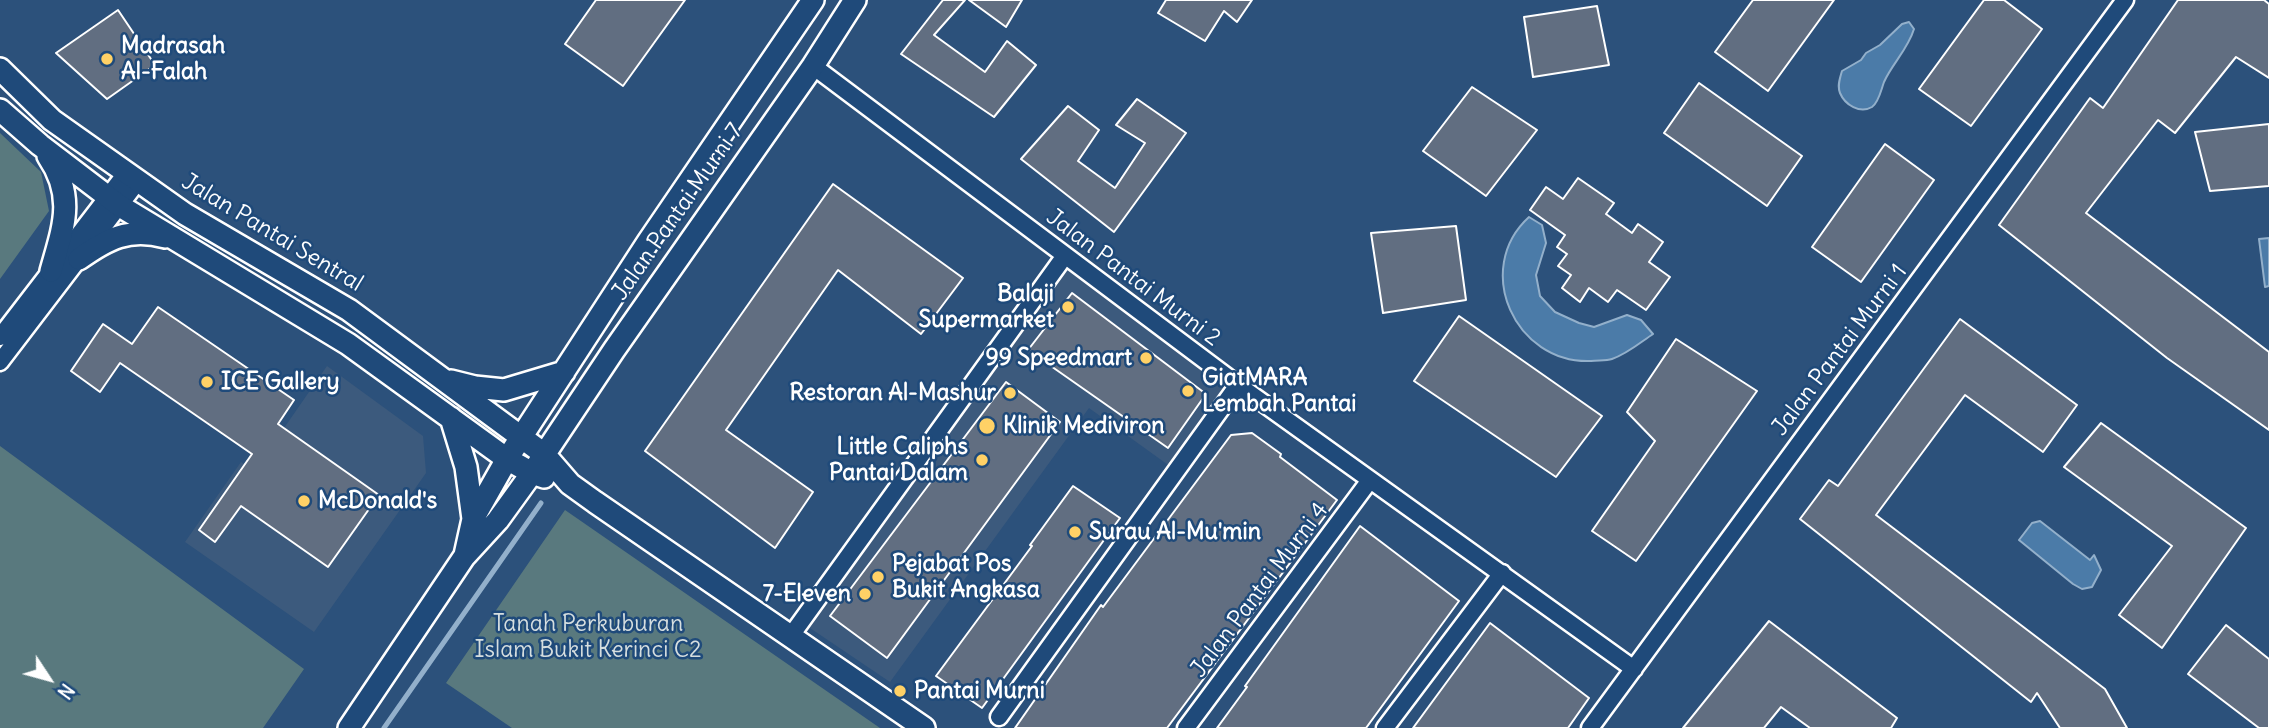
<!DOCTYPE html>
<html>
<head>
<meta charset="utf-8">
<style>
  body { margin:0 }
  #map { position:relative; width:2269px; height:728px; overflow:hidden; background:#2c517b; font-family:Delius,sans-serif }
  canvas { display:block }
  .north { position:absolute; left:14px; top:644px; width:70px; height:70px; -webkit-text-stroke:5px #1f4a7a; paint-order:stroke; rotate:126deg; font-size:19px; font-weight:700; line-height:28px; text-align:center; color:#fff }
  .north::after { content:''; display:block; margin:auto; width:24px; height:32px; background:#fff; clip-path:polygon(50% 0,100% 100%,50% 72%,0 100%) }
</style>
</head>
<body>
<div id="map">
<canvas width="2269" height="728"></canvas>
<div class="north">N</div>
</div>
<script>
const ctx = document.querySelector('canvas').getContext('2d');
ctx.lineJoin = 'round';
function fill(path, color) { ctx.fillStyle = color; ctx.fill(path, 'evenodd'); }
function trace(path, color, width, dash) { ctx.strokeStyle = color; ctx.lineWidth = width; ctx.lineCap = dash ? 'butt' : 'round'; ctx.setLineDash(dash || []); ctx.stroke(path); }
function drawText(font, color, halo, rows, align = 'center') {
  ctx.font = font + ' Delius,sans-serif'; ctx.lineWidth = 5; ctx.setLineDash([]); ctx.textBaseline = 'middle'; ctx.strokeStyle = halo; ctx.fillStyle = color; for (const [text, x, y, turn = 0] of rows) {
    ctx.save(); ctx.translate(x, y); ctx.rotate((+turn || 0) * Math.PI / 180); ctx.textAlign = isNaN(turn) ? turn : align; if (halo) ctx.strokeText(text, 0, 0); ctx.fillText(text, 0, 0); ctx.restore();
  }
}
fill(new Path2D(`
  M 1066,267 L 1228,387 L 1171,467 L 1089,408 L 890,682 L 807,626 Z
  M 327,366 L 423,436 L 426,473 L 314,632 L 185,542 L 241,462 L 255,470 Z`), '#3c5a7d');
fill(new Path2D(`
  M 0,133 L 41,172 L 49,211 L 0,279 Z
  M 0,446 L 304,669 L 263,728 L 0,728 Z
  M 565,510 L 880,728 L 512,728 L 446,683 Z`), '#59797e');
const water = new Path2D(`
  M 1909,22 L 1914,29 C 1908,49 1892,64 1884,82 C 1881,90 1879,102 1872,107 C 1860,114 1845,105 1840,93 C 1837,86 1840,78 1842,71 L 1861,60 L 1866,53 L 1880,45 L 1902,24 Z
  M 1529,217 L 1542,225 L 1546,243 L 1536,275 L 1540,296 L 1555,312 L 1579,323 L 1594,327 L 1627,315 L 1641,320 L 1653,334 C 1641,342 1627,354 1612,359 C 1606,361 1598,360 1591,361 C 1515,364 1472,269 1529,217 Z
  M 2269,238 L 2269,286 L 2265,287 L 2259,239 Z
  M 2040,521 L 2090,560 L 2094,555 L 2101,570 L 2092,587 L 2082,589 L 2073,584 L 2019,540 L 2032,523 Z`);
fill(water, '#4b7ba8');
trace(water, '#93b0cb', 2);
trace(new Path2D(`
  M 384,728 L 541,503`), '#93b0cb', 5);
const building = new Path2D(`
  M 596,0 L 685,0 L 623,86 L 565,44 Z
  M 943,0 L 965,0 L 934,35 L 985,72 L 1007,41 L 1036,65 L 994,117 L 901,54 Z
  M 969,0 L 1022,0 L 1006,27 Z
  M 1166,0 L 1252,0 L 1237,22 L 1224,11 L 1205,41 L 1158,13 Z
  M 1753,0 L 1834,0 L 1768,91 L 1715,52 Z
  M 1984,0 L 2004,0 L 2042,29 L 1971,126 L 1919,89 Z
  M 2178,0 L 2264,0 L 2269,4 L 2269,78 L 2236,57 L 2175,133 L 2158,120 L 2086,213 L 2269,352 L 2269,430 L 2167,358 L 1999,225 L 2090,98 L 2103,108 Z
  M 1597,6 L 1609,65 L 1533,77 L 1524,17 Z
  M 118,10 L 155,65 L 107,99 L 56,53 Z
  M 1699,83 L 1802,156 L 1767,206 L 1664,133 Z
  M 1472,87 L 1537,130 L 1486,196 L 1423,151 Z
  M 1137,99 L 1186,133 L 1114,232 L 1021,159 L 1068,106 L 1099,130 L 1078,161 L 1115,188 L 1145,143 L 1116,125 Z
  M 2269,124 L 2269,186 L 2210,191 L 2195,132 Z
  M 1885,144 L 1934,180 L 1861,282 L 1812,247 Z
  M 1578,178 L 1614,203 L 1606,214 L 1632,233 L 1638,224 L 1663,242 L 1649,262 L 1670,277 L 1646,310 L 1617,290 L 1608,302 L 1589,288 L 1580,302 L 1562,288 L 1571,275 L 1558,266 L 1567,254 L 1557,247 L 1565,235 L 1530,210 L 1546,187 L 1563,199 Z
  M 833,184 L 963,278 L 921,334 L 838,270 L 726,430 L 813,492 L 775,548 L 645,451 Z
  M 1456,226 L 1466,300 L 1383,313 L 1371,233 Z
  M 1072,293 L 1206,394 L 1168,448 L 1028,350 Z
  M 158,307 L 294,400 L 278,424 L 379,495 L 328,567 L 241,506 L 215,542 L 199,530 L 252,454 L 120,363 L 100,392 L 71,371 L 103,324 L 132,344 Z
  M 1459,316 L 1602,416 L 1556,477 L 1414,381 Z
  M 1960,319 L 2077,405 L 2043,452 L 1965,395 L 1876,515 L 2105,689 L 2127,728 L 2060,728 L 2037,693 L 2031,702 L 1800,519 L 1829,480 L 1838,486 Z
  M 1676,339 L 1757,391 L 1636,561 L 1592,531 L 1655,441 L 1627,412 Z
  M 1006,382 L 1060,422 L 887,658 L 830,616 Z
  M 2101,423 L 2246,528 L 2162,648 L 2119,615 L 2172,546 L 2064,467 Z
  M 1252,433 L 1281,454 L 1280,457 L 1337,500 L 1167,728 L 1015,728 L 1101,605 L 1103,607 L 1231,435 Z
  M 1073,486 L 1120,518 L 982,708 L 936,676 L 1032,546 L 1030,545 Z
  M 1360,526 L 1459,601 L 1366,728 L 1217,728 L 1247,687 L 1245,686 Z
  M 1769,621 L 1897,718 L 1891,728 L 1810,728 L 1781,707 L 1764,728 L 1683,728 Z
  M 1490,623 L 1589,698 L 1568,728 L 1413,728 Z
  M 2226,625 L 2269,659 L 2269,728 L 2259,728 L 2188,674 Z`);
fill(building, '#616e81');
trace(building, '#fff', 2);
const street = new Path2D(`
  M 813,66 L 1238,385 L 1634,669
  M 0,337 L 127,172
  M 0,362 L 139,180
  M 790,637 L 1064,257
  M 999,717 L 1238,385
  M 1186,728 L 1370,480
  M 1385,728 L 1502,573
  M 1590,728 L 2125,0`);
const secondary = new Path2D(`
  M 0,69 L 52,120 L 185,214 L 349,310 L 544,454 L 570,484 L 595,502 L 924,728
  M 0,110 L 40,145 L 120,206 L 348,344 L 507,459 L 532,473 L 544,477
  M 48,156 C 76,197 63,228 51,271
  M 79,259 C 107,239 129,227 165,237
  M 451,381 L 475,387 L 504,390 L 564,372
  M 451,418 L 466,467 L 473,519
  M 465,555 L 473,519 L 507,459 L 648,242 L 813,0
  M 349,728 L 464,557 L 498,520 L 532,473 L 614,350 L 813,66 L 855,0`);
trace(street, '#fff', 21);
trace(secondary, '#fff', 26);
trace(street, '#1f4a7a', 16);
trace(secondary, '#1f4a7a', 21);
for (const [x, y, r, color] of [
  [107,59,7,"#ffd166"],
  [1068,307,7,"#ffd166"],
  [1146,358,7,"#ffd166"],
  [207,382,7,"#ffd166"],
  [1188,391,7,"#ffd166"],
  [1010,393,7,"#ffd166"],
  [987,426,9,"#ffd166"],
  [982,460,7,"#ffd166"],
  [304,501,7,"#ffd166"],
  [1075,532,7,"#ffd166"],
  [878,577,7,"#ffd166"],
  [865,594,7,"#ffd166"],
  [900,691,7,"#ffd166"]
]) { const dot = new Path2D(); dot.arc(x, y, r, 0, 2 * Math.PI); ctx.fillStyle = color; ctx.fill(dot); trace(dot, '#1f4a7a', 2.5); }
drawText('bold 23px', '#fff', '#1f4a7a', [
  ["Madrasah",121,46],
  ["Al-Falah",121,72],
  ["Balaji",1054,294,"right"],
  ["Supermarket",1054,320,"right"],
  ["99 Speedmart",1132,358,"right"],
  ["GiatMARA",1202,378],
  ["Lembah Pantai",1202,404],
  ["ICE Gallery",221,382],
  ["Restoran Al-Mashur",996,393,"right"],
  ["Klinik Mediviron",1003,426],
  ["Little Caliphs",968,447,"right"],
  ["Pantai Dalam",968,473,"right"],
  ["McDonald's",318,501],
  ["Surau Al-Mu'min",1089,532],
  ["Pejabat Pos",892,564],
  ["Bukit Angkasa",892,590],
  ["7-Eleven",851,594,"right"],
  ["Pantai Murni",914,691]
], 'left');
drawText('23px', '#fff', '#1f4a7a', [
  ["Jalan Pantai Murni 7",678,212,-55],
  ["Jalan Pantai Sentral",272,233,31],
  ["Jalan Pantai Murni 2",1133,278,37],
  ["Jalan Pantai Murni 1",1840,350,-53],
  ["Jalan Pantai Murni 4",1260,590,-53]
]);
drawText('23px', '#d6dedf', '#1f4a7a', [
  ["Tanah Perkuburan",588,624],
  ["Islam Bukit Kerinci C2",588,650]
]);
</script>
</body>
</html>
